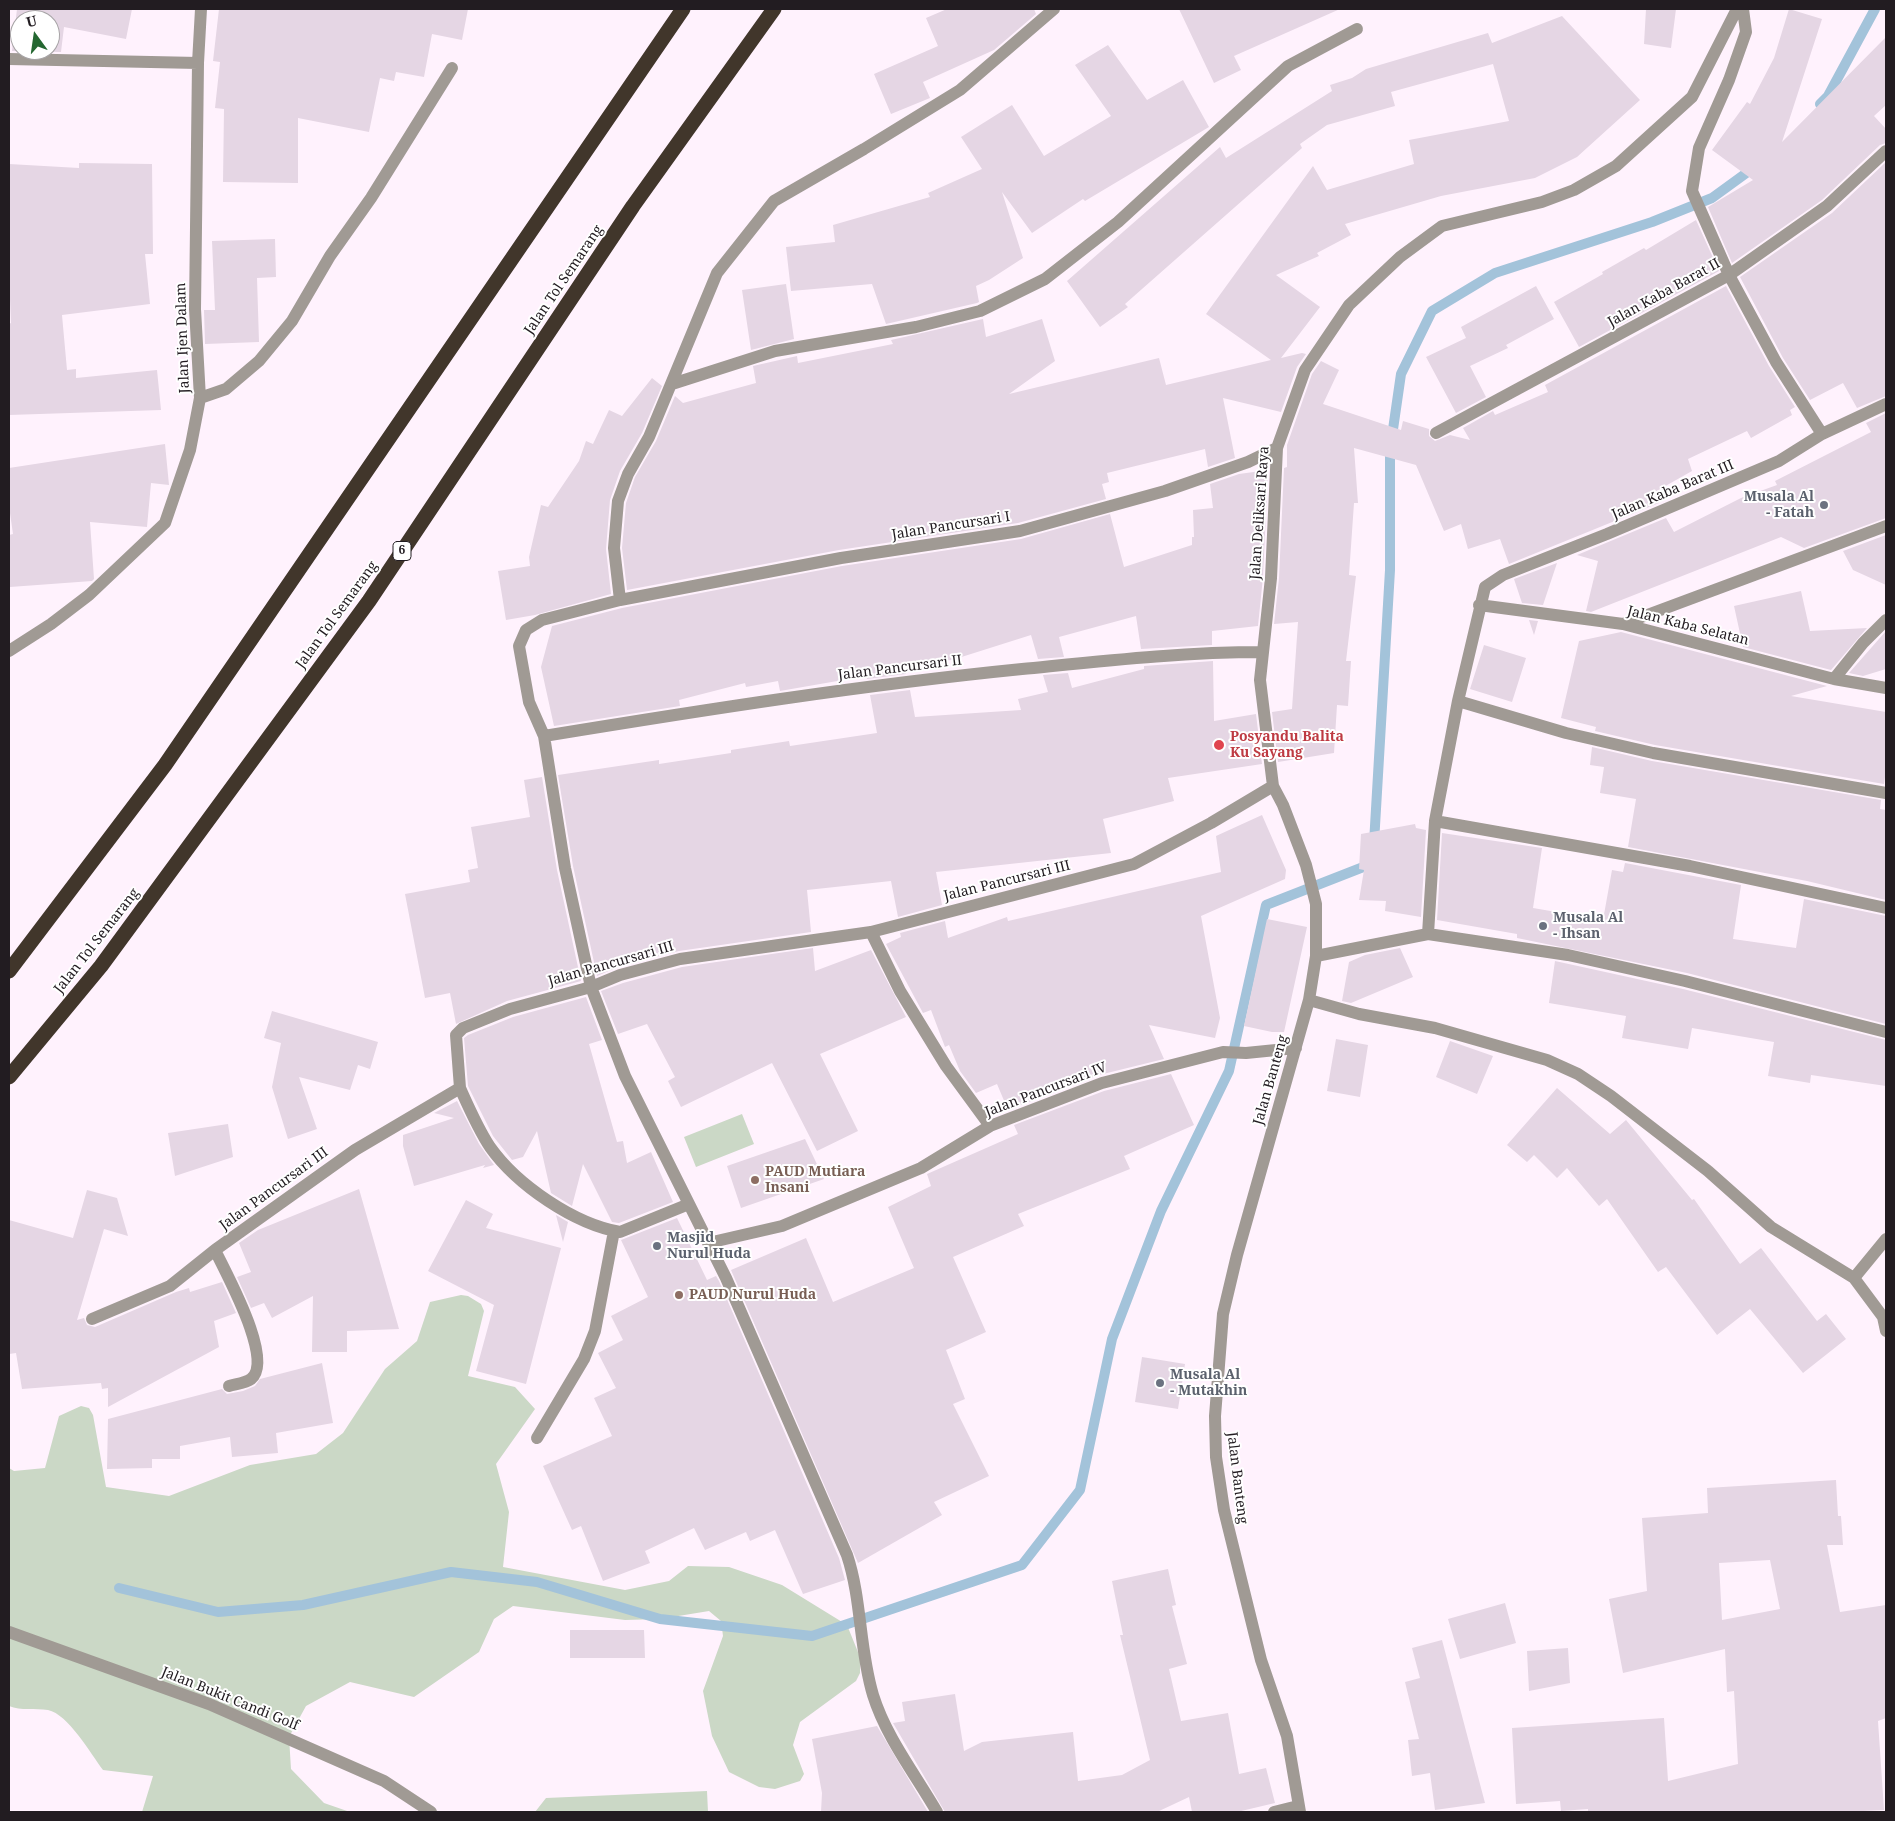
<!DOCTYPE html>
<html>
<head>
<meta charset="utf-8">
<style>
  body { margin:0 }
  #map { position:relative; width:1895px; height:1821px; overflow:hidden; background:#fff2fd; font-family:"Noto Serif",serif }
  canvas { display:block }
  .frame { position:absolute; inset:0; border:10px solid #221c21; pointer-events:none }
  .north { position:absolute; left:10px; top:10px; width:50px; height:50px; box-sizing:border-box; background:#fff; border:1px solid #a7a4a6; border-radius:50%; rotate:346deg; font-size:14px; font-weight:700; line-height:20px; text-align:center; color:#221c21 }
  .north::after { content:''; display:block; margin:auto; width:18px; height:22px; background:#246731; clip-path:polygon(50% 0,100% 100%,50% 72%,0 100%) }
</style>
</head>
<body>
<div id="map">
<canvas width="1895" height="1821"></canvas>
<div class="frame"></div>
<div class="north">U</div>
</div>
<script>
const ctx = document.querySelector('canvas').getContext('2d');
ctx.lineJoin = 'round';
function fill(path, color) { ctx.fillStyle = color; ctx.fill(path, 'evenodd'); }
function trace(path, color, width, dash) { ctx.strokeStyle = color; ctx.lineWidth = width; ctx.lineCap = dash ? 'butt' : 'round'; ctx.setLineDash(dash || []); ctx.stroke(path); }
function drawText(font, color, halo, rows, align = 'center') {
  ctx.font = font + ' "Noto Serif",serif'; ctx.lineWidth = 4; ctx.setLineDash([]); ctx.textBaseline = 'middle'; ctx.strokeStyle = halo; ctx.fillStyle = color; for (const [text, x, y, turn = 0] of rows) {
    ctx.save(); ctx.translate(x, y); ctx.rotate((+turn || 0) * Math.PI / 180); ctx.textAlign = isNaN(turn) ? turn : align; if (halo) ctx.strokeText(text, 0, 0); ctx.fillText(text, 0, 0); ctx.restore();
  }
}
fill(new Path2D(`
  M 742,1114 L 754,1144 L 696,1167 L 684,1137 Z
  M 461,1295 L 468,1296 L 481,1304 L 484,1311 L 468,1376 L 515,1387 L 535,1409 L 496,1464 L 509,1512 L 503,1567 L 625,1590 L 669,1581 L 688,1566 L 729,1567 L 782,1585 L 847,1625 L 860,1657 L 860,1673 L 856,1681 L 800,1722 L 793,1745 L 804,1774 L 800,1781 L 775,1789 L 759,1787 L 729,1772 L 712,1736 L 703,1691 L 723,1636 L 721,1621 L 709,1611 L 660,1619 L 625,1620 L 513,1606 L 494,1619 L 479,1652 L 414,1697 L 350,1682 L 306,1706 L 289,1737 L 291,1769 L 324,1803 L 350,1812 L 142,1812 L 153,1776 L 103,1770 C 91,1754 68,1714 48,1710 C 35,1708 21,1711 9,1706 L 9,1468 L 14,1471 L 45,1468 L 59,1416 L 81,1406 L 89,1408 L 93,1415 L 106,1487 L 169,1496 L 250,1465 L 316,1454 L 343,1433 L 385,1369 L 417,1341 L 430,1302 Z
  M 707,1791 L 708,1812 L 535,1812 L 546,1798 Z`), '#cbd8c6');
trace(new Path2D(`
  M 1820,104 L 1828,96 L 1875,9
  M 1374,843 L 1390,570 L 1390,450 L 1401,374 L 1432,311 L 1495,273 L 1652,222 L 1712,198 L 1756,166
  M 119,1588 L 218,1612 L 303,1605 L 451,1572 L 537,1582 L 660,1619 L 812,1636 L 1022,1565 L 1080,1490 L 1112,1339 L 1161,1211 L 1229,1071 L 1266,905 L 1371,864`), '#a3c3da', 10);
fill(new Path2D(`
  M 17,9 L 132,9 L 126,39 L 64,27 L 61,52 L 12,51 ZM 20,20 L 50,20 L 50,50 L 20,50 Z
  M 219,9 L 468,9 L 462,40 L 432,34 L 424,77 L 396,72 L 394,81 L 380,78 L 369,132 L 298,118 L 298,183 L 223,182 L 224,109 L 215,108 L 220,62 L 213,61 Z
  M 947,9 L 1034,9 L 1036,14 L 994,50 L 923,82 L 930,98 L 891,114 L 874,74 L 938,46 L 926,18 Z
  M 1179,9 L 1340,9 L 1234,56 L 1241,70 L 1214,83 Z
  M 1646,9 L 1676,9 L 1671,48 L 1644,44 Z
  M 1789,9 L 1822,19 L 1782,142 L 1886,37 L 1886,105 L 1874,116 L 1886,129 L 1886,143 L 1880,145 L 1822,200 L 1732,263 L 1708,207 L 1753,180 L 1712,150 L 1747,102 L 1750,104 L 1774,58 Z
  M 1562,16 L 1640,100 L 1577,157 L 1535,178 L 1441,196 L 1345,224 L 1351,235 L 1317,253 L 1319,256 L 1276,275 L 1320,307 L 1281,358 L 1302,353 L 1306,354 L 1297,367 L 1281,412 L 1223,398 L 1235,458 L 1208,467 L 1205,449 L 1107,473 L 1109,482 L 1102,484 L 1106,499 L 1018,523 L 839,550 L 627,590 L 622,548 L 626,503 L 635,477 L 656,441 L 675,396 L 683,403 L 756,383 L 753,366 L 797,356 L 798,363 L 893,344 L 891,340 L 983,319 L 986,337 L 1042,319 L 1055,361 L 1009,394 L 1159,358 L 1166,385 L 1271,360 L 1206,314 L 1313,166 L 1327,190 L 1414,164 L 1409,140 L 1509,121 L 1493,64 L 1391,92 L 1395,106 L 1327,125 L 1300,144 L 1302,148 L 1125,304 L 1128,307 L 1100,327 L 1067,281 L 1220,147 L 1226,158 L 1332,91 L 1330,85 L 1352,78 L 1366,69 L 1488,33 L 1492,43 Z
  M 1108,45 L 1147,100 L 1183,80 L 1209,127 L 1085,201 L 1083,199 L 1032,233 L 1002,192 L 1023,258 L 989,280 L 976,286 L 979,302 L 977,303 L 886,324 L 872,284 L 791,291 L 786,247 L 835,242 L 833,225 L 930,197 L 928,193 L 982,169 L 961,137 L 1012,105 L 1044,156 L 1111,116 L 1075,65 Z
  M 1886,162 L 1886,396 L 1857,408 L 1843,383 L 1810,400 L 1783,358 L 1740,277 L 1832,213 Z
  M 79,163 L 152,164 L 153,254 L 145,254 L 150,304 L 62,315 L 67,370 L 76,369 L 76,378 L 157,370 L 161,410 L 9,415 L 9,324 L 11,323 L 9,276 L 9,164 L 79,168 Z
  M 1696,220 L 1719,271 L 1579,347 L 1554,302 L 1603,274 L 1602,272 L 1644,248 L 1646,250 Z
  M 275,239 L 276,277 L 257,278 L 259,342 L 205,344 L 204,310 L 215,310 L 212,241 Z
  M 786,284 L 794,339 L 751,350 L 742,290 Z
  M 1536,286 L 1554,319 L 1506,345 L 1508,348 L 1470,366 L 1486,397 L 1456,413 L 1426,357 L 1466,338 L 1461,327 Z
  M 1726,286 L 1769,366 L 1795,407 L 1790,410 L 1792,415 L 1751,438 L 1747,431 L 1688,459 L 1692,471 L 1653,493 L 1659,503 L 1509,564 L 1500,539 L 1468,549 L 1461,524 L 1444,531 L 1416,465 L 1354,448 L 1358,503 L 1354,503 L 1349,575 L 1356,576 L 1346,661 L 1351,661 L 1348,706 L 1337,705 L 1334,753 L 1278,762 L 1272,712 L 1292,709 L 1298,622 L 1274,624 L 1279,578 L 1284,468 L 1287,467 L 1287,445 L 1312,374 L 1321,361 L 1339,370 L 1323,404 L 1401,430 L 1403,421 L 1429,429 L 1429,436 L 1435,441 L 1450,435 L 1470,440 L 1463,428 L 1493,411 L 1495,415 L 1548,392 L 1545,385 Z
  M 652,378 L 662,386 L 642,433 L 620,471 L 610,500 L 606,549 L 611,594 L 535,615 L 506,620 L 498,571 L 530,566 L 529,557 L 541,505 L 548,507 L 579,461 L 586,441 L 593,444 L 609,410 L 622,416 Z
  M 1886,413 L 1886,518 L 1804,548 L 1781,537 L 1591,612 L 1586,611 L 1598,561 L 1577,555 L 1666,518 L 1674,532 L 1741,498 L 1777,485 L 1775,481 L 1871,432 L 1866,423 Z
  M 165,444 L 169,485 L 151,483 L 147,527 L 90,522 L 94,579 L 92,581 L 10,587 L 9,535 L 13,534 L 9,506 L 9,468 Z
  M 1268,470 L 1263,577 L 1258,626 L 1212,631 L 1212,645 L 1141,649 L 1136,616 L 1059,637 L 1064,657 L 1038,659 L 1031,635 L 952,660 L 904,663 L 906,674 L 867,679 L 866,676 L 780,691 L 778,681 L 746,687 L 745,683 L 679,700 L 680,706 L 554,726 L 541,667 L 552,626 L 622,608 L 842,566 L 1021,539 L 1110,514 L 1124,567 L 1192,545 L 1192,537 L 1194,537 L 1193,510 L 1213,508 L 1210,484 L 1239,474 Z
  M 1886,535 L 1886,585 L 1853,570 L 1843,551 Z
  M 1557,563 L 1543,605 L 1522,603 L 1514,579 Z
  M 1801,591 L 1810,631 L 1867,628 L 1831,670 L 1743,647 L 1734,606 Z
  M 1529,620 L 1538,621 L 1534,635 Z
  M 1886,631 L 1886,669 L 1863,676 L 1849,673 Z
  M 1621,632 L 1827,686 L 1791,696 L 1886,712 L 1886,770 L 1884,784 L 1655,745 L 1595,731 L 1596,727 L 1561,718 L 1579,641 Z
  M 1484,645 L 1526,658 L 1512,702 L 1470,689 Z
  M 1213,661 L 1214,721 L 1256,714 L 1262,764 L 1168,778 L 1174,801 L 1103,819 L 1111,853 L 936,872 L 942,905 L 898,917 L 891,881 L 807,890 L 811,932 L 679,951 L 618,967 L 597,976 L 573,866 L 558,775 L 659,760 L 659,764 L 731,753 L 731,750 L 789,741 L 790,746 L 877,733 L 870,695 L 910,690 L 915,717 L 1021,710 L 1018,699 L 1048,692 L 1043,675 L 1068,673 L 1072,688 L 1144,669 L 1144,666 Z
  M 1592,747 L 1652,761 L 1881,800 L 1880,809 L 1886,810 L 1886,900 L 1807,881 L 1628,847 L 1636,799 L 1600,793 L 1604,767 L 1590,765 Z
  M 542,777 L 557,870 L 581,981 L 507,1001 L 456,1024 L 450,993 L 425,998 L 405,894 L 470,882 L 468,870 L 478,868 L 471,827 L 530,817 L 524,780 Z
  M 1262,815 L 1286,870 L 1285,879 L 1201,916 L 1220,1018 L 1215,1038 L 1149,1025 L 1164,1059 L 1099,1075 L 1008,1110 L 997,1084 L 976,1093 L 960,1071 L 949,1045 L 945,1047 L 931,1010 L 923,1013 L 886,944 L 901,937 L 900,933 L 945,921 L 948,938 L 1007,917 L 1008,921 L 1221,872 L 1216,836 Z
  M 1415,824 L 1416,828 L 1426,830 L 1421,917 L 1385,911 L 1386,901 L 1359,900 L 1364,870 L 1359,869 L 1361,834 Z
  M 1442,833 L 1542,848 L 1533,908 L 1603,920 L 1612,870 L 1623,872 L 1625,863 L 1741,885 L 1733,939 L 1796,948 L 1804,899 L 1886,916 L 1886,1024 L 1687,973 L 1517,938 L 1517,934 L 1437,920 Z
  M 1267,919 L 1307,927 L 1284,1032 L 1272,1032 L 1244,1026 Z
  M 813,948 L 815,971 L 871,950 L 906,1017 L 820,1054 L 858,1131 L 817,1151 L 772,1063 L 681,1107 L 668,1081 L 675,1077 L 647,1024 L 618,1034 L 601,991 L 623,983 L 682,967 Z
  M 1400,948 L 1413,977 L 1351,1003 L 1342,1001 L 1349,962 L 1365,955 Z
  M 1555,961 L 1683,989 L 1886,1040 L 1886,1086 L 1811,1075 L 1810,1083 L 1768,1076 L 1774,1042 L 1692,1028 L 1688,1049 L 1622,1038 L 1626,1016 L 1549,1003 Z
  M 586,997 L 602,1040 L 589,1044 L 617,1142 L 623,1141 L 627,1163 L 651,1152 L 673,1202 L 619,1223 L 612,1222 L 583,1164 L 572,1206 L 551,1193 L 537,1131 L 523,1157 L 512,1160 L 493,1136 L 468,1086 L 464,1038 L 468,1035 L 513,1017 Z
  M 272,1011 L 378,1042 L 370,1069 L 358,1065 L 350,1090 L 299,1077 L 317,1129 L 288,1139 L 272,1087 L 281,1043 L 264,1038 Z
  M 1336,1039 L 1368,1045 L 1360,1097 L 1327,1091 Z
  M 1450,1041 L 1493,1056 L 1477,1094 L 1436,1077 Z
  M 1171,1074 L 1194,1125 L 1124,1156 L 1130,1169 L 1018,1214 L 1024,1226 L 953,1257 L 986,1332 L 946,1350 L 965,1399 L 953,1404 L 989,1476 L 934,1502 L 942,1515 L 858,1563 L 731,1270 L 806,1238 L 833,1302 L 914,1268 L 888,1207 L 931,1186 L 927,1174 L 1018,1134 L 1014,1125 L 1104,1091 Z
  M 1557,1088 L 1610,1134 L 1626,1120 L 1692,1200 L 1694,1199 L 1740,1264 L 1761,1248 L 1817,1321 L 1826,1314 L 1846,1339 L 1803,1373 L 1750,1309 L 1717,1335 L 1666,1267 L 1658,1272 L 1607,1199 L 1599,1206 L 1567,1168 L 1557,1178 L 1534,1155 L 1527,1162 L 1507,1145 Z
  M 457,1101 L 479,1144 L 494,1165 L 483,1168 L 485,1165 L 414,1186 L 403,1146 L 403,1135 L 454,1118 L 434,1113 Z
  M 228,1124 L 233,1157 L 175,1176 L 168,1133 Z
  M 805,1139 L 824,1179 L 741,1208 L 727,1166 Z
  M 359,1189 L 399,1329 L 347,1331 L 347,1352 L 312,1352 L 313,1296 L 272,1318 L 264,1303 L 251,1308 L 237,1277 L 251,1272 L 239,1243 L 258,1230 Z
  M 87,1190 L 117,1198 L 128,1236 L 104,1229 L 77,1320 L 84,1318 L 87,1325 L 95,1327 L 176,1292 L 189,1288 L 190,1292 L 222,1282 L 236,1313 L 214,1321 L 219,1347 L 108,1407 L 108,1388 L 102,1389 L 101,1383 L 22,1389 L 16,1353 L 9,1354 L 9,1220 L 73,1238 Z
  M 466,1200 L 493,1214 L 486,1228 L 561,1248 L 526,1384 L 476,1371 L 494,1305 L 428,1271 Z
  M 556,1215 L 568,1222 L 563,1242 Z
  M 677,1218 L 707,1280 L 716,1276 L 719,1281 L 839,1558 L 845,1580 L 803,1594 L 775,1530 L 750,1541 L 746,1532 L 705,1550 L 694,1528 L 645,1551 L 650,1563 L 603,1581 L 581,1526 L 572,1530 L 543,1466 L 612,1436 L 594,1398 L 616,1388 L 598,1353 L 623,1340 L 611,1316 L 648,1297 L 621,1240 Z
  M 1142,1357 L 1185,1364 L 1178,1409 L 1135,1402 Z
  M 322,1363 L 333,1423 L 276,1433 L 278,1453 L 232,1457 L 230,1437 L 180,1446 L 180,1459 L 152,1459 L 152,1468 L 107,1469 L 108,1419 L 222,1389 L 227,1394 L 243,1391 L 255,1386 L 260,1379 Z
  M 1836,1480 L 1838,1516 L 1841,1516 L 1843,1545 L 1827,1545 L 1840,1612 L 1886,1605 L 1886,1718 L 1878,1721 L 1884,1810 L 1843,1812 L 1588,1812 L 1588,1809 L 1561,1811 L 1560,1801 L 1516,1804 L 1512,1728 L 1664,1718 L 1668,1781 L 1738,1764 L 1734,1691 L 1727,1692 L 1725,1649 L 1623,1673 L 1609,1599 L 1647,1591 L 1642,1518 L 1708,1513 L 1707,1488 ZM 1770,1560 L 1780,1609 L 1722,1620 L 1719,1563 Z
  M 1168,1569 L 1176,1605 L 1172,1606 L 1187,1664 L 1169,1669 L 1181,1721 L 1228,1713 L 1239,1774 L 1266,1768 L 1275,1803 L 1237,1812 L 1192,1812 L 1189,1797 L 1157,1812 L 945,1812 L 893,1723 L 905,1721 L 902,1702 L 955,1694 L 964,1751 L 982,1742 L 1073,1732 L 1078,1781 L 1122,1775 L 1150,1760 L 1120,1635 L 1123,1635 L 1112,1581 Z
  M 1505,1603 L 1516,1643 L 1460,1659 L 1448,1619 Z
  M 570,1630 L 644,1630 L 645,1658 L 570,1658 Z
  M 1442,1640 L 1485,1803 L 1435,1810 L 1430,1773 L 1412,1776 L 1408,1740 L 1419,1739 L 1405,1682 L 1420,1678 L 1412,1648 Z
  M 1568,1648 L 1570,1683 L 1529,1691 L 1527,1651 Z
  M 877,1726 L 928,1812 L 821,1812 L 822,1793 L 812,1739 Z`), '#e5d6e4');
trace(new Path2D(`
  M 1743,9 L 1746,32 L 1729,80 L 1699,148 L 1692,191 L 1729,275 L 1776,362 L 1822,434
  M 9,59 L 198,63
  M 672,384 L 775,351 L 916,327 L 980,311 L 1045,279 L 1118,222 L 1288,66 L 1357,29
  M 200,398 L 226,389 L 259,361 L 292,321 L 330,256 L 371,198 L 452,68
  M 1436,433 L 1729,275 L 1827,206 L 1886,151
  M 620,600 L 614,548 L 618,501 L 628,474 L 649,437 L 717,273 L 774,201 L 864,149 L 960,90 L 1054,9
  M 1479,605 L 1623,624 L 1834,679 L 1886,688
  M 1623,624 L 1886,526
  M 9,651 L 51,624 L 89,595 L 165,523 L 190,450 L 200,398 L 195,309 L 198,63 L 201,9
  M 1834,679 L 1863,643 L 1886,620
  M 1458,701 L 1566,733 L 1653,753 L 1886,793
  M 544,736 C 703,710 862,685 1022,669 C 1103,661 1182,652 1263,652
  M 1435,821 L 1690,866 L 1886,908
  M 871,932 L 900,991 L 946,1066 L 990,1126
  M 1428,934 L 1435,821 L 1458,701 L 1485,587 L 1503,575 L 1607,534 L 1779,461 L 1822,434 L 1886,404
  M 1316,956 L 1428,934 L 1568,955 L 1685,981 L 1886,1032
  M 1309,1000 L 1359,1014 L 1435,1028 L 1547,1060 L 1578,1074 L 1611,1096 L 1708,1171 L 1771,1227 L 1854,1278 L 1883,1317 L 1886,1331
  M 460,1088 C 469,1108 478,1129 490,1147 C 517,1185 574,1224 620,1232 L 689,1204
  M 708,1243 L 782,1226 L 921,1168 L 990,1126 L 1102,1083 L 1223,1052 L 1246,1053 L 1296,1048
  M 215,1250 C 225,1272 275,1360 251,1379 C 246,1383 236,1384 229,1386
  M 1854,1278 L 1886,1239
  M 92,1319 L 170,1286 L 215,1250 L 355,1150 L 460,1088 L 456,1035 L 463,1028 L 510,1009 L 591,987 L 620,975 L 680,959 L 871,932 L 1134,864 L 1211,823 L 1273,786
  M 537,1438 L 584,1359 L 595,1331 L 614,1231
  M 9,1632 L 209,1704 L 384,1781 L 431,1812
  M 937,1812 C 915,1774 886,1737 873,1695 C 859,1649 862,1600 847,1555 L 726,1278 L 625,1076 L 591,987 L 565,868 L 544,736 L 529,702 L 519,646 L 526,630 L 542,620 L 620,600 L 841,558 L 1020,531 L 1165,491 L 1248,462 L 1277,448
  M 1274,1812 L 1298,1806
  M 1300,1812 L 1287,1736 L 1261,1660 L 1224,1510 L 1216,1457 L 1215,1416 L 1223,1314 L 1237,1255 L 1309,1000 L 1316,956 L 1316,904 L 1306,865 L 1283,805 L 1273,786 L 1260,680 L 1271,578 L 1277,448 L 1305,370 L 1349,305 L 1400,257 L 1442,226 L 1542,202 L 1574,190 L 1616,166 L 1692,97 L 1737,9`), '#a09a94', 12);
trace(new Path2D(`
  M 9,971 L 165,765 L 683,9
  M 9,1077 L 101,966 L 369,601 L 633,206 L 774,9`), '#41362b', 15);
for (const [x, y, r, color] of [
  [1824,505,5,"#6b7280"],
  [1219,745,6,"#e0444e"],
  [1543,926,5,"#6b7280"],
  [755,1180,5,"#8d6e63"],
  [657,1246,5,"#6b7280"],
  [679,1295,5,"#8d6e63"],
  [1160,1383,5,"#6b7280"]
]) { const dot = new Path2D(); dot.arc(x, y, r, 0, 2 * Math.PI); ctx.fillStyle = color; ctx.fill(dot); trace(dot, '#fff', 2); }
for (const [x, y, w] of [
  [402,551,18]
]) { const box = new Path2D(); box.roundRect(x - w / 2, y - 9.5, w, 19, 4); ctx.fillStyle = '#fff'; ctx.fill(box); trace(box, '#221c21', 1); }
drawText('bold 12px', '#221c21', null, [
  ["6",402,551]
]);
drawText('14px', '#221c21', '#fff', [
  ["Jalan Tol Semarang",564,280,-56],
  ["Jalan Kaba Barat II",1664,293,-29],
  ["Jalan Ijen Dalam",183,338,-92],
  ["Jalan Kaba Barat III",1673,490,-23],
  ["Jalan Deliksari Raya",1260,513,-86],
  ["Jalan Pancursari I",951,526,-9],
  ["Jalan Tol Semarang",337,615,-54],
  ["Jalan Kaba Selatan",1688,626,14],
  ["Jalan Pancursari II",900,668,-7],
  ["Jalan Pancursari III",1007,881,-14],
  ["Jalan Tol Semarang",97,941,-52],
  ["Jalan Pancursari III",611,964,-16],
  ["Jalan Banteng",1271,1080,-74],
  ["Jalan Pancursari IV",1046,1090,-21],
  ["Jalan Pancursari III",274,1189,-36],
  ["Jalan Banteng",1237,1478,83],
  ["Jalan Bukit Candi Golf",230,1699,22]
]);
drawText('bold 14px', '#5b616d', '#fff', [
  ["Musala Al",1814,497,"right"],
  ["- Fatah",1814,513,"right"],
  ["Musala Al",1553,918],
  ["- Ihsan",1553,934],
  ["Masjid",667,1238],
  ["Nurul Huda",667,1254],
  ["Musala Al",1170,1375],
  ["- Mutakhin",1170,1391]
], 'left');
drawText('bold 14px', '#be3a42', '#fff', [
  ["Posyandu Balita",1230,737],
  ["Ku Sayang",1230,753]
], 'left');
drawText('bold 14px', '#785e54', '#fff', [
  ["PAUD Mutiara",765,1172],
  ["Insani",765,1188],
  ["PAUD Nurul Huda",689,1295]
], 'left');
</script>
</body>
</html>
